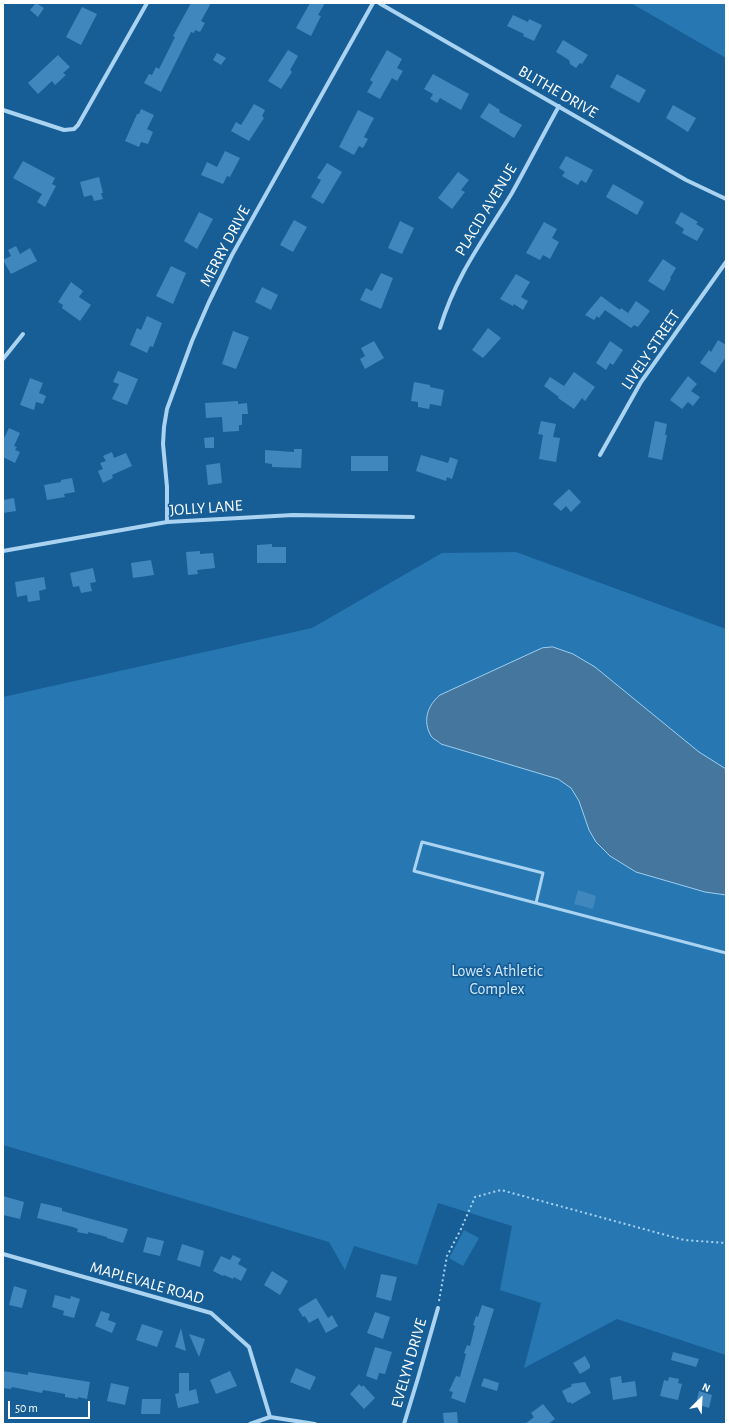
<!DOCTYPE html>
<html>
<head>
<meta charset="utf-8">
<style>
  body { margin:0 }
  #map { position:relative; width:729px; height:1427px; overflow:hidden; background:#175e97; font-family:"Alegreya Sans",sans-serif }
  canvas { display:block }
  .frame { position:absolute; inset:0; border:4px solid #fff; pointer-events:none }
  .north { position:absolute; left:681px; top:1379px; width:40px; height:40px; -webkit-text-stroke:3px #175e97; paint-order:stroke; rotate:24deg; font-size:11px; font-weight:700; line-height:16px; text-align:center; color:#fff }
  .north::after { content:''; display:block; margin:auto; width:14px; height:18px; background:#fff; clip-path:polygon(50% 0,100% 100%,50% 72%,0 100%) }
  .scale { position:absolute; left:8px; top:1401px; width:82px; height:18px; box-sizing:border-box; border:2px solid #fff; border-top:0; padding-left:5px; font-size:12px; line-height:14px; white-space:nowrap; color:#fff; -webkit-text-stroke:3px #175e97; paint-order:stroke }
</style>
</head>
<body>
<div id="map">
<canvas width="729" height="1427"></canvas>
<div class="frame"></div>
<div class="north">N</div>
<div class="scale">50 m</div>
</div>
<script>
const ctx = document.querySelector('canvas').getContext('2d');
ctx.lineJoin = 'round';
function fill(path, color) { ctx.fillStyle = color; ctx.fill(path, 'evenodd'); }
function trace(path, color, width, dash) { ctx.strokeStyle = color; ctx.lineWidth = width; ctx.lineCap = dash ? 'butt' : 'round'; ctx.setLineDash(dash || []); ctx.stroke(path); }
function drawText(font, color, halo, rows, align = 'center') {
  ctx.font = font + ' "Alegreya Sans",sans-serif'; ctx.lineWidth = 3.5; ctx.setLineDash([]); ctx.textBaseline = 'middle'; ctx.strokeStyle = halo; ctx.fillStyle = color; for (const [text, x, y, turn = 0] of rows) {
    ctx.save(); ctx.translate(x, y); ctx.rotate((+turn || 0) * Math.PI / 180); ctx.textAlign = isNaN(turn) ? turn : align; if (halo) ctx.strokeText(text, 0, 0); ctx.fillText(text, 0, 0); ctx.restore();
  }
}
fill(new Path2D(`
  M 631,3 L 726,3 L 726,58 Z
  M 516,552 L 726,629 L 726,1355 L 617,1319 L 524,1368 L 541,1303 L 500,1290 L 512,1226 L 438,1203 L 417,1265 L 354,1246 L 345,1270 L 329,1242 L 3,1145 L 3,697 L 312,628 L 442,553 Z
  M 464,1230 L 479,1238 L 463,1266 L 449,1258 Z`), '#2777b3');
const water = new Path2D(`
  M 553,647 L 573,654 L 595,667 L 699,752 L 726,769 L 726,895 L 705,892 L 636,872 L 610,856 L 596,842 L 589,830 L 579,801 L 571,788 L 558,779 L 441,744 C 438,741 433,739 431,736 C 422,720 428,705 440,695 L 542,648 Z`);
fill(water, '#44769e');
trace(water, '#9dcff3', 1);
fill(new Path2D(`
  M 36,3 L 44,8 L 38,17 L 30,10 Z
  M 191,3 L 211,3 L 201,21 L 205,23 L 200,32 L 195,30 L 194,33 L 191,32 L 161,92 L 144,83 L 149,74 L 152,75 L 156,67 L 159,69 L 175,37 L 173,36 Z
  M 310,3 L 325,3 L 318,15 L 321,16 L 311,36 L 296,28 Z
  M 82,7 L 97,14 L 81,45 L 66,37 Z
  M 513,15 L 528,22 L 529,19 L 542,25 L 534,41 L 523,36 L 524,34 L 507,26 Z
  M 563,40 L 588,55 L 582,64 L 580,63 L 576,68 L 570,64 L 569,60 L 556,52 Z
  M 288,50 L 298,56 L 290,70 L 292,72 L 281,89 L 268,81 Z
  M 387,50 L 402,59 L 397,68 L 403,71 L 397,81 L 392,78 L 380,99 L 367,92 L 373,82 L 370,80 Z
  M 217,53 L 226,58 L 221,65 L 213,60 Z
  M 58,55 L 70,67 L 63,73 L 66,75 L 55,85 L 52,81 L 38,94 L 28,83 Z
  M 433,74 L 469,94 L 461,110 L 440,98 L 437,103 L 430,99 L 433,94 L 424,89 Z
  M 617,74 L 646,90 L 639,103 L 610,87 Z
  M 489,103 L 500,110 L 499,112 L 522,125 L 514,138 L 480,117 Z
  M 254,104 L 265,110 L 262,116 L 264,118 L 249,141 L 231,131 L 236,122 L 241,125 Z
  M 673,105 L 696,118 L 688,132 L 666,118 Z
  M 141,109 L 154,115 L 147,129 L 153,132 L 148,144 L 141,142 L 139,147 L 125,141 L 137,114 L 139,114 Z
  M 358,110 L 374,118 L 364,137 L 368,139 L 363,148 L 359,146 L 354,155 L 339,147 Z
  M 225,151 L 240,158 L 230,177 L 227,176 L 223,184 L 201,175 L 207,162 L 217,167 Z
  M 566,156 L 593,170 L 586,183 L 581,180 L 578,185 L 562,176 L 565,172 L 559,168 Z
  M 23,161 L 55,178 L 52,184 L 56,186 L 45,207 L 37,202 L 42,194 L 13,178 Z
  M 327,163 L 342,172 L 323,204 L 311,197 L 321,180 L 317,178 Z
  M 458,172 L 469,180 L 461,190 L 465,192 L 452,209 L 438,198 Z
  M 99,177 L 103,193 L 101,193 L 103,199 L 94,201 L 92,195 L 84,197 L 80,182 Z
  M 613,184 L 644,202 L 637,215 L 606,197 Z
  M 199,212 L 213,219 L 197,249 L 184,241 Z
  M 681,212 L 698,222 L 696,224 L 704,229 L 697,241 L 682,233 L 684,229 L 675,223 Z
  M 294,220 L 307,227 L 293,252 L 280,245 Z
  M 400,221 L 414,228 L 402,254 L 388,248 Z
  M 544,222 L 557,229 L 552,238 L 559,242 L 550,259 L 543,255 L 540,260 L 526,253 Z
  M 16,246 L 20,254 L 30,248 L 37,261 L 11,274 L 3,260 L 11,256 L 8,250 Z
  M 663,259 L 676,268 L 670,278 L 671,279 L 664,291 L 648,281 Z
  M 171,266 L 186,273 L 173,304 L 156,296 Z
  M 381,273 L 393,278 L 381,309 L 360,300 L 366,288 L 372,291 Z
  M 516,274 L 530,282 L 521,297 L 528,301 L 523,310 L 514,304 L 513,306 L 500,299 Z
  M 71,282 L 83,291 L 79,297 L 91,305 L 80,321 L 62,308 L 63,305 L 58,302 Z
  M 262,287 L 278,295 L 271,310 L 255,302 Z
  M 601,296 L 620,310 L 621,308 L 628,313 L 636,301 L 650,311 L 638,327 L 634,325 L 631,328 L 605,310 L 599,318 L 597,316 L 594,320 L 585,315 Z
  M 147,316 L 162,323 L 153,347 L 150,346 L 147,353 L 130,345 L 137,328 L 141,330 Z
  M 488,328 L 501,338 L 483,358 L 472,350 Z
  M 233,331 L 249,337 L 236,369 L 222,364 Z
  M 718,340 L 726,345 L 726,357 L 715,373 L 700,363 L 709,350 L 711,352 Z
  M 374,341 L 384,358 L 365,369 L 360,359 L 365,356 L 361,348 Z
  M 610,341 L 623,350 L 613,365 L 610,363 L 606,370 L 596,363 Z
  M 118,371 L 138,379 L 127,405 L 112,399 L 119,384 L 113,382 Z
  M 574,372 L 595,387 L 585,401 L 582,398 L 574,409 L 558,398 L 559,397 L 544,386 L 550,377 L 564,386 Z
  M 688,376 L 697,384 L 691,391 L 700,397 L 693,406 L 688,402 L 682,409 L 670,400 Z
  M 30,378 L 43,383 L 39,393 L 46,396 L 43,404 L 36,402 L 34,410 L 20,405 Z
  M 414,382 L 430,385 L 430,387 L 444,390 L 441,406 L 430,404 L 429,409 L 418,407 L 418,402 L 411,401 Z
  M 238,401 L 238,404 L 247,403 L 248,414 L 242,414 L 242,425 L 239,425 L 239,431 L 223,432 L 222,417 L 206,418 L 205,403 Z
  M 541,421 L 556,424 L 553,437 L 560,438 L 556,462 L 539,459 L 543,435 L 538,434 Z
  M 655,421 L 667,424 L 665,435 L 667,435 L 662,460 L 648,457 Z
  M 9,428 L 20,433 L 14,446 L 17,447 L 15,450 L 20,452 L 15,463 L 3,457 L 3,440 Z
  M 214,437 L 214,448 L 205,448 L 204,438 Z
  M 294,449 L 302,449 L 301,468 L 272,467 L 272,464 L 265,463 L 265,450 L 294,452 Z
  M 112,452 L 114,458 L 126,453 L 132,466 L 112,475 L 113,478 L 103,483 L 98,471 L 103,469 L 100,463 L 106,461 L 103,456 Z
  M 421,455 L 448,463 L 450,457 L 458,460 L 452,479 L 447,477 L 446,481 L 416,471 Z
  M 351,456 L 388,456 L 388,471 L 351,471 Z
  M 220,463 L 222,483 L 208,485 L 206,465 Z
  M 72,478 L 75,492 L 64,494 L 65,497 L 47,500 L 44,485 L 61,482 L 61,480 Z
  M 569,489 L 581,502 L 571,512 L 566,506 L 561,511 L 553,504 Z
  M 14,498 L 16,511 L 3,513 L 3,500 Z
  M 272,544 L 272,547 L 286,547 L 286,563 L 257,563 L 257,545 Z
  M 200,551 L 200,554 L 213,553 L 215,568 L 197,570 L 198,574 L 188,575 L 186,552 Z
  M 151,560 L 154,575 L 133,578 L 131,563 Z
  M 93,568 L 96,582 L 90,583 L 92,591 L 81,593 L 79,586 L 73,587 L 70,573 Z
  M 44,577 L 46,589 L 39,591 L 40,600 L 28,602 L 27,595 L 17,597 L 15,582 Z
  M 578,890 L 596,896 L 593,909 L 574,904 Z
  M 3,1196 L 24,1202 L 20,1219 L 3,1215 Z
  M 41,1203 L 62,1208 L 62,1211 L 128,1229 L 123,1243 L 107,1238 L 107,1237 L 88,1232 L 88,1234 L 77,1232 L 78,1229 L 73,1227 L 37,1218 Z
  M 147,1237 L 164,1241 L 160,1256 L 143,1252 Z
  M 182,1244 L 204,1251 L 200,1267 L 177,1260 Z
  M 233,1255 L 241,1259 L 238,1264 L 247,1269 L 241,1281 L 234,1277 L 233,1279 L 224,1275 L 223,1276 L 213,1271 L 221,1256 L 230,1260 Z
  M 272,1271 L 288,1281 L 280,1295 L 264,1285 Z
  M 381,1274 L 397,1277 L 391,1301 L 376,1297 Z
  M 14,1286 L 27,1290 L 22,1308 L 9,1305 Z
  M 55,1295 L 70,1299 L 71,1296 L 80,1299 L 74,1318 L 63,1315 L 64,1311 L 52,1307 Z
  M 316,1298 L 328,1318 L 332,1315 L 338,1326 L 326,1333 L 318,1318 L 309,1323 L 305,1316 L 303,1317 L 298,1309 Z
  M 482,1305 L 494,1309 L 465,1403 L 451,1398 L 453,1392 L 449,1391 L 456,1376 L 460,1377 L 466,1354 L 464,1353 L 467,1345 L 470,1346 L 475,1326 L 473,1325 L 476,1316 L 478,1317 Z
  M 101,1311 L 110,1314 L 108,1320 L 116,1323 L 112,1333 L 95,1326 Z
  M 375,1312 L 390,1317 L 383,1339 L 367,1333 Z
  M 142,1324 L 163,1331 L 157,1347 L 136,1340 Z
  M 181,1328 L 186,1351 L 175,1347 Z
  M 189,1334 L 205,1339 L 199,1357 Z
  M 375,1347 L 392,1352 L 385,1374 L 379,1373 L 377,1380 L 366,1376 Z
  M 673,1352 L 699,1359 L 696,1367 L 671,1360 Z
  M 585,1356 L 590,1365 L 590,1368 L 580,1374 L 573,1363 Z
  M 296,1368 L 316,1377 L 310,1390 L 290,1382 Z
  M 3,1371 L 28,1375 L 28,1372 L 90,1382 L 87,1399 L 78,1397 L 78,1399 L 65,1397 L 65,1394 L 43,1390 L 42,1393 L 12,1387 L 11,1389 L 3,1388 Z
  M 230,1371 L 237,1386 L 216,1394 L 210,1380 Z
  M 179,1373 L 189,1373 L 189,1391 L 196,1389 L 199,1403 L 178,1408 L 175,1394 L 179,1393 Z
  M 621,1376 L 622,1383 L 635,1381 L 637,1396 L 613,1400 L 610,1378 Z
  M 669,1377 L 679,1379 L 678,1383 L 682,1384 L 678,1400 L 660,1396 L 664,1380 L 668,1381 Z
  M 484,1378 L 499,1383 L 497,1391 L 481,1386 Z
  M 585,1382 L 591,1393 L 572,1404 L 570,1402 L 568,1403 L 562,1391 L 572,1386 L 571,1384 Z
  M 111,1383 L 129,1387 L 125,1405 L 107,1401 Z
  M 359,1384 L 362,1387 L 363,1385 L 375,1398 L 364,1409 L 350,1394 Z
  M 699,1391 L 712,1395 L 709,1408 L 696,1404 Z
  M 142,1399 L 161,1399 L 160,1414 L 141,1414 Z
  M 543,1404 L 555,1419 L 548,1424 L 525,1424 L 534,1417 L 531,1413 Z
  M 457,1412 L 458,1424 L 444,1424 L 443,1413 Z`), '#4087be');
trace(new Path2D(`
  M 439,1301 L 447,1256 L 461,1229 L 475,1197 L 501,1190 L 684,1240 L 726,1243`), '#aad3f1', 2, [2, 3]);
trace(new Path2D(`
  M 536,903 L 543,873 L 422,842 L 414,871 L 726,953`), '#aad3f1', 3);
trace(new Path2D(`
  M 379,3 L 686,180 L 726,199
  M 3,110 L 64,130 L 74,129 L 78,125 L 147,3
  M 440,328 C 456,275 484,239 512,193 C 528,164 543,135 559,106
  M 3,359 L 23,334
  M 600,455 L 641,382 L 726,262
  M 167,522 L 167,487 L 163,444 L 164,427 L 167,409 L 192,341 L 209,302 L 232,255 L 373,3
  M 3,551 L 167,522 L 293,515 L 413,517
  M 3,1254 L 211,1313 L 249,1347 L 270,1417
  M 250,1424 L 270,1417 L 315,1424
  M 404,1424 L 418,1378 L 438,1308`), '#aad3f1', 4);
drawText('16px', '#fff', '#175e97', [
  ["BLITHE DRIVE",558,92,30],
  ["PLACID AVENUE",486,210,-59],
  ["MERRY DRIVE",225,246,-62],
  ["LIVELY STREET",651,350,-56],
  ["JOLLY LANE",206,508,-4],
  ["MAPLEVALE ROAD",147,1283,16],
  ["EVELYN DRIVE",409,1363,-74]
]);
drawText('16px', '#d1eafc', '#175e97', [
  ["Lowe's Athletic",497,971],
  ["Complex",497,989]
]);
</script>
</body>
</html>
